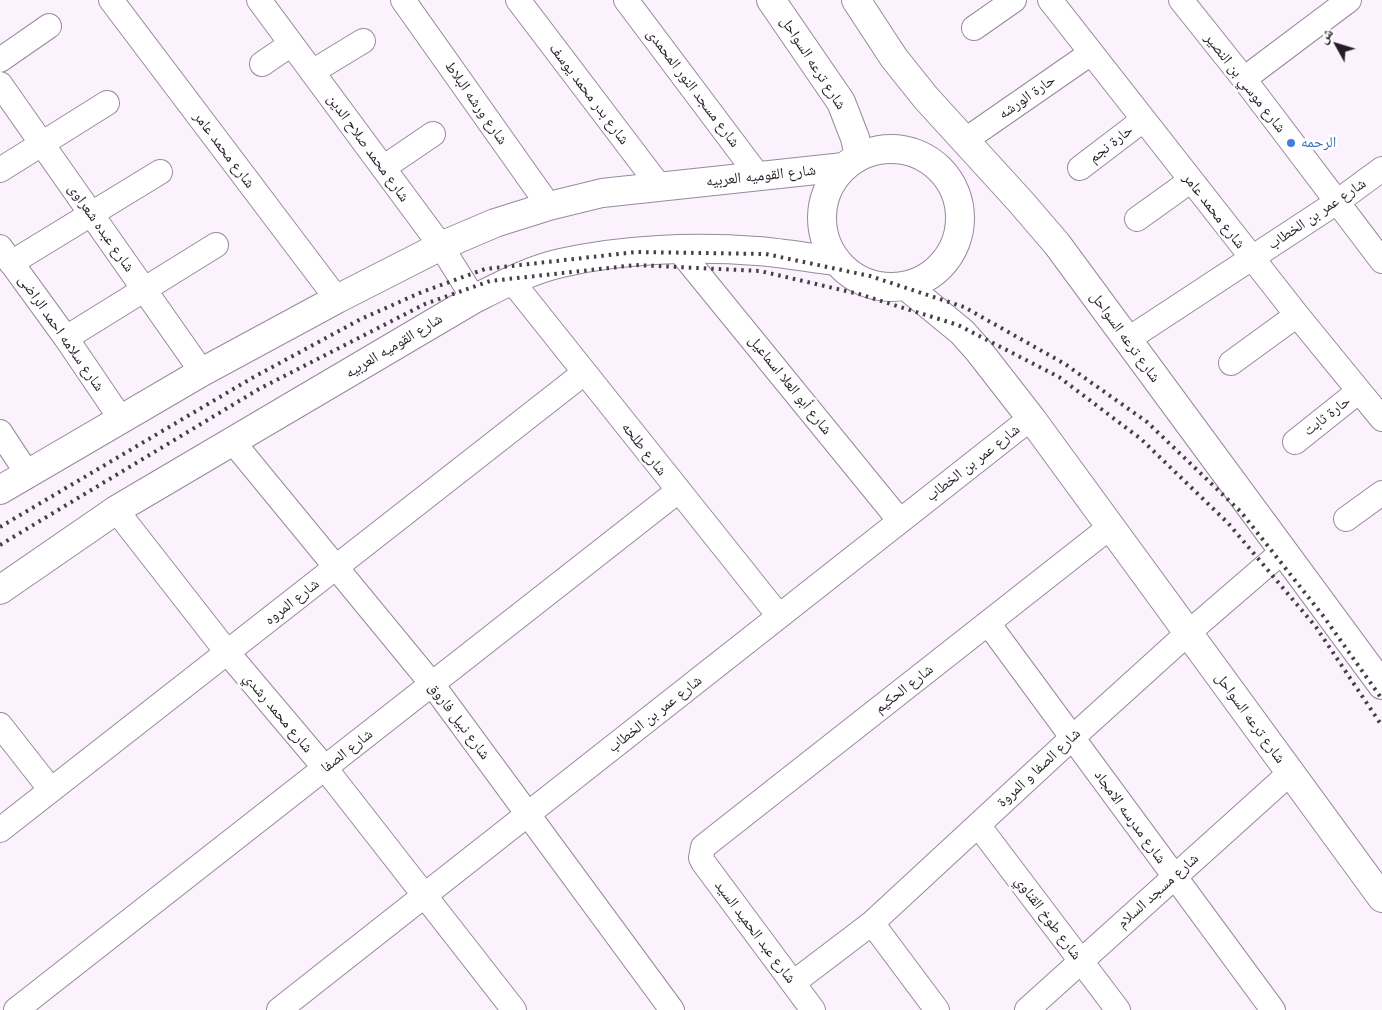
<!DOCTYPE html>
<html>
<head>
<meta charset="utf-8">
<style>
  body { margin:0 }
  #map { position:relative; width:1382px; height:1010px; overflow:hidden; background:#fbf2fe; font-family:"PT Sans","Noto Naskh Arabic",sans-serif }
  canvas { display:block }
  .north { position:absolute; left:1312px; top:20px; width:50px; height:50px; -webkit-text-stroke:4px #fff; paint-order:stroke; rotate:309deg; font-size:14px; font-weight:700; line-height:20px; text-align:center; color:#241e26 }
  .north::after { content:''; display:block; margin:auto; width:18px; height:22px; background:#241e26; clip-path:polygon(50% 0,100% 100%,50% 72%,0 100%) }
</style>
</head>
<body>
<div id="map">
<canvas width="1382" height="1010"></canvas>
<div class="north">ش</div>
</div>
<script>
const ctx = document.querySelector('canvas').getContext('2d');
ctx.lineJoin = 'round';
function trace(path, color, width, dash) { ctx.strokeStyle = color; ctx.lineWidth = width; ctx.lineCap = dash ? 'butt' : 'round'; ctx.setLineDash(dash || []); ctx.stroke(path); }
function drawText(font, color, halo, rows, align = 'center') {
  ctx.font = font + ' "PT Sans","Noto Naskh Arabic",sans-serif'; ctx.lineWidth = 5; ctx.setLineDash([]); ctx.textBaseline = 'middle'; ctx.strokeStyle = halo; ctx.fillStyle = color; for (const [text, x, y, turn = 0] of rows) {
    ctx.save(); ctx.translate(x, y); ctx.rotate((+turn || 0) * Math.PI / 180); ctx.textAlign = isNaN(turn) ? turn : align; if (halo) ctx.strokeText(text, 0, 0); ctx.fillText(text, 0, 0); ctx.restore();
  }
}
const minor = new Path2D(`
  M 111,0 L 337,299
  M 259,0 L 441,246 L 474,299
  M 403,0 L 549,206
  M 518,0 L 660,187
  M 626,0 L 759,177
  M 1050,0 L 1297,315 L 1382,419
  M 1181,0 L 1244,79 L 1382,261
  M 974,28 L 1014,0
  M 0,60 L 49,26
  M 262,64 L 291,44
  M 312,72 L 363,41
  M 1244,79 L 1349,0
  M 0,84 L 202,372
  M 964,141 L 1091,53
  M 383,168 L 433,134
  M 1080,168 L 1143,120
  M 0,170 L 107,103
  M 1137,219 L 1190,181
  M 0,247 L 66,338 L 121,419
  M 679,250 L 900,521
  M 11,263 L 160,172
  M 511,280 L 779,616
  M 66,338 L 216,245
  M 1127,340 L 1337,202 L 1382,169
  M 1231,363 L 1297,315
  M 0,432 L 27,473
  M 233,442 L 432,684 L 672,1010
  M 1295,442 L 1359,391
  M 116,510 L 227,652 L 325,768 L 514,1010
  M 1346,519 L 1382,493
  M 988,623 L 1273,1010
  M 0,725 L 51,790
  M 978,825 L 1118,1010
  M 0,830 L 584,373
  M 872,923 L 937,1010
  M 793,983 L 872,923 L 1072,738 L 1188,633 L 1283,551
  M 16,1010 L 678,491
  M 279,1010 L 1031,418
  M 813,1010 L 703,862 L 701,858 L 703,847 L 1110,527
  M 1027,1010 L 1290,773`);
const tertiary = new Path2D(`
  M 0,490 L 202,372 L 337,299 L 441,246 L 495,223 L 549,206 L 602,193 L 844,167
  M 0,590 L 116,510 L 474,299 C 502,285 530,270 561,263 C 622,249 695,246 757,251 C 784,253 810,258 836,261`);
const secondary = new Path2D(`
  M 771,0 L 841,102 L 855,138 L 859,156
  M 856,0 L 894,58 L 926,98 L 1020,201 L 1057,244 L 1382,685
  M822 218a69 69 0 1 1 138 0a69 69 0 1 1-138 0Z
  M 906,286 L 962,332 L 978,350 L 1031,418 L 1382,898`);
trace(minor, '#98899c', 26);
trace(tertiary, '#98899c', 30);
trace(secondary, '#98899c', 30);
trace(minor, '#fff', 24);
trace(tertiary, '#fff', 28);
trace(secondary, '#fff', 28);
trace(new Path2D(`
  M 0,527 L 252,378 L 361,319 L 422,292 L 485,269 L 636,252 L 766,254 L 870,276 L 964,307 L 1065,364 L 1147,422 L 1241,512 L 1324,617 L 1382,699
  M 0,545 L 259,389 L 425,304 L 490,281 L 636,265 L 760,271 L 859,294 L 958,325 L 1059,377 L 1141,439 L 1228,523 L 1316,627 L 1382,726`), '#453e47', 4, [2.5, 5]);
for (const [x, y, r, color] of [
  [1291,143,5,"#3f7fe0"]
]) { const dot = new Path2D(); dot.arc(x, y, r, 0, 2 * Math.PI); ctx.fillStyle = color; ctx.fill(dot); trace(dot, '#fff', 2); }
drawText('15px', '#241e26', '#fff', [
  ["شارع ترعه السواحل",813,63,57],
  ["شارع موسي بن النصير",1245,83,52],
  ["شارع مسجد النور المحمدى",693,88,53],
  ["شارع بدر محمد يوسف",589,94,53],
  ["حارة الورشه",1027,97,-35],
  ["شارع ورشه البلاط",476,103,55],
  ["حارة نجم",1111,144,-38],
  ["شارع محمد صلاح الدين",368,148,54],
  ["شارع محمد عامر",224,150,53],
  ["شارع القوميه العربيه",761,176,-6],
  ["شارع محمد عامر",1214,211,52],
  ["شارع عمر بن الخطاب",1317,214,-34],
  ["شارع عبده شعراوى",101,228,55],
  ["شارع سلامه احمد الراضى",61,333,55],
  ["شارع ترعه السواحل",1125,337,54],
  ["شارع القوميه العربيه",394,346,-31],
  ["شارع أبو العلا اسماعيل",790,385,51],
  ["حارة ثابت",1327,416,-38],
  ["شارع طلحه",644,449,52],
  ["شارع عمر بن الخطاب",973,463,-38],
  ["شارع المروه",292,602,-38],
  ["شارع الحكيم",904,689,-38],
  ["شارع محمد رشدي",278,713,50],
  ["شارع عمر بن الخطاب",655,714,-38],
  ["شارع ترعه السواحل",1250,718,54],
  ["شارع نبيل فاروق",459,721,53],
  ["شارع الصفا",347,751,-38],
  ["شارع الصفا و المروة",1039,768,-43],
  ["شارع مدرسه الامجاد",1130,817,54],
  ["شارع مسجد السلام",1158,891,-42],
  ["شارع طوخ القناوي",1048,918,53],
  ["شارع عبد الحميد السيد",755,932,53]
]);
drawText('15px', '#366cbe', '#fff', [
  ["الرحمه",1301,143]
], 'left');
</script>
</body>
</html>
